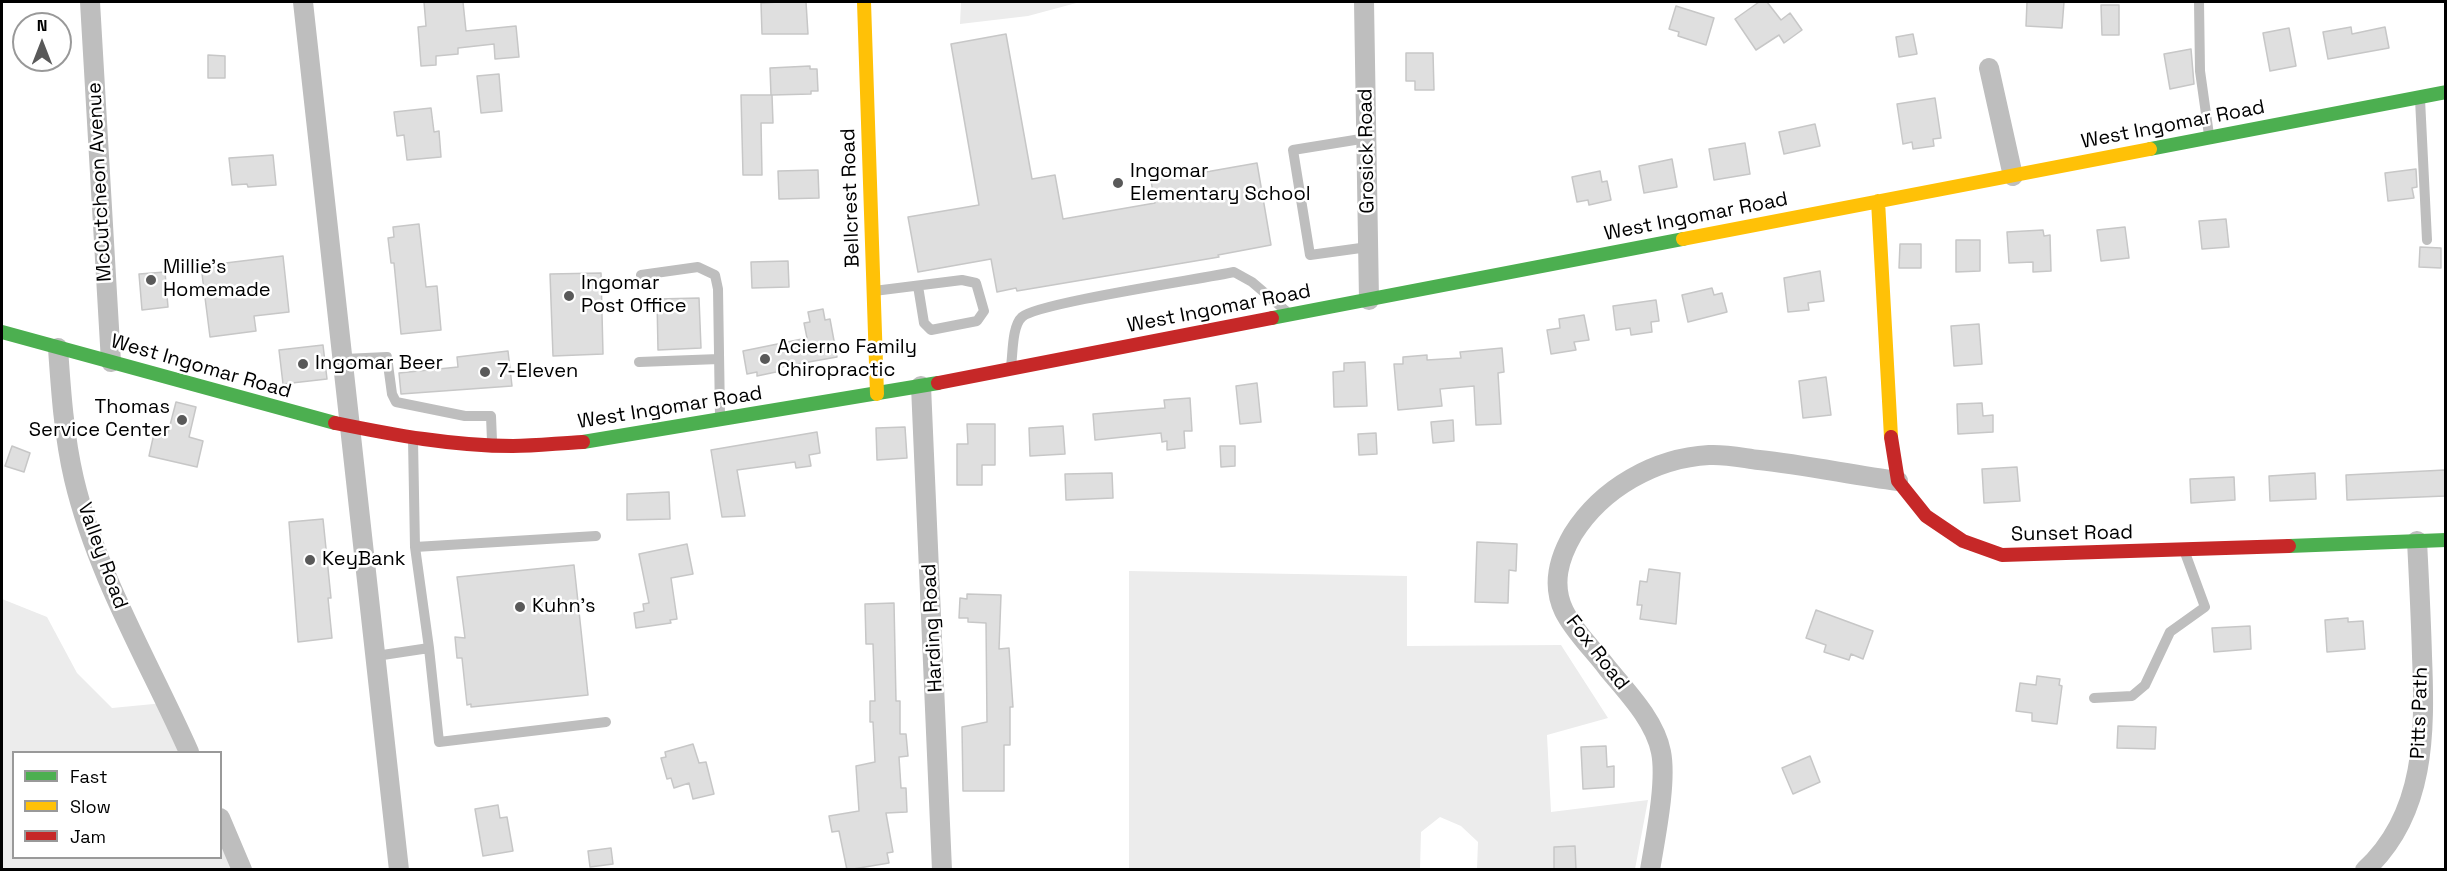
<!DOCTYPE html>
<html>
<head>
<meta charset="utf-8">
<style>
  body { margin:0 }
  #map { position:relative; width:2447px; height:871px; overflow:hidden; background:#fff; font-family:"Space Grotesk",sans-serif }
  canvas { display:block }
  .frame { position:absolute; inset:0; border:3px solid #000; pointer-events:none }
  .legend { position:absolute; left:12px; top:751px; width:210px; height:108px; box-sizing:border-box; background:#fff; border:2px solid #999; margin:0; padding:8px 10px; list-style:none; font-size:18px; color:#000 }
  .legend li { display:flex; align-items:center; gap:12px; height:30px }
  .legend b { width:30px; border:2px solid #999 }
  .north { position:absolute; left:12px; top:12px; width:60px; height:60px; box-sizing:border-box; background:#fff; border:2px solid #999; border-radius:50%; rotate:0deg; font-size:16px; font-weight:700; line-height:24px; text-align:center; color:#000 }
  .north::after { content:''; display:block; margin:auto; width:21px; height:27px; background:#595959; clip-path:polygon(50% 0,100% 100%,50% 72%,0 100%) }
</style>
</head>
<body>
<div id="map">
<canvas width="2447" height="871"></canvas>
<div class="frame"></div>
<ul class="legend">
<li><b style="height:8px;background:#4caf50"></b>Fast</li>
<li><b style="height:8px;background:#ffc107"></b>Slow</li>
<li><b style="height:8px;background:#c62828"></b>Jam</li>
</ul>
<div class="north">N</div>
</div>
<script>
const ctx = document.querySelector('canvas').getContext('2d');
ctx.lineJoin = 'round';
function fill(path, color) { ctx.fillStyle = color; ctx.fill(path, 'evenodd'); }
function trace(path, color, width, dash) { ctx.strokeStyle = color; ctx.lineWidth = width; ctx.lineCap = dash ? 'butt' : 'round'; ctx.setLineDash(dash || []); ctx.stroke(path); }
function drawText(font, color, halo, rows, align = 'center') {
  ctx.font = font + ' "Space Grotesk",sans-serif'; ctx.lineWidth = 5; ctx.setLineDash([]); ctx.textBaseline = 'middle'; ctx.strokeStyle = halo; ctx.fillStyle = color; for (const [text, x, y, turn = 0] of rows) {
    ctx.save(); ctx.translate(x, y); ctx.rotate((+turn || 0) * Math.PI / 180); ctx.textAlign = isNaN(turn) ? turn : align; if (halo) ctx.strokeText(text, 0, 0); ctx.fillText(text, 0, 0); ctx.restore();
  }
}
fill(new Path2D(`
  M 961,2 L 1080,2 L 1028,16 L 960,24 Z
  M 1129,571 L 1407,576 L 1407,646 L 1561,645 L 1608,718 L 1547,735 L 1551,812 L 1648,800 L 1635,869 L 1477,869 L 1478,842 L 1461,826 L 1440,817 L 1421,832 L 1420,869 L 1129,870 Z
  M 2,599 L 47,617 L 77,673 L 112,708 L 164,703 L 189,752 L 14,752 L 14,858 L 220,858 L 221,818 L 242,869 L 2,869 Z`), '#ececec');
const building = new Path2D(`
  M 424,2 L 463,2 L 466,31 L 516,26 L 519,57 L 495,59 L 494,44 L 458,48 L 458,54 L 436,56 L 436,65 L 421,66 L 418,27 L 426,26 Z
  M 780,2 L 806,2 L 808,34 L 762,34 L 761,3 Z
  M 1759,2 L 1767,2 L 1781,20 L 1790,13 L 1802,30 L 1784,43 L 1779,35 L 1756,50 L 1735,19 Z
  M 2027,2 L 2064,2 L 2062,28 L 2026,26 Z
  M 2101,5 L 2119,5 L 2119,35 L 2102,35 Z
  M 1676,6 L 1714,18 L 1706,45 L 1678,36 L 1679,32 L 1669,29 Z
  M 2351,27 L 2352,34 L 2385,27 L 2389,48 L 2328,59 L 2323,32 Z
  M 2289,28 L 2296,66 L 2270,71 L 2263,33 Z
  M 1006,34 L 1032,179 L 1055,175 L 1063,219 L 1155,203 L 1151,181 L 1160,180 L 1159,174 L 1182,170 L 1183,176 L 1257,163 L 1271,245 L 1218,255 L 1219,257 L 1017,291 L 1016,288 L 997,292 L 991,259 L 918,272 L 908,217 L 979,205 L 951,44 Z
  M 1913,34 L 1917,54 L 1899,57 L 1896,37 Z
  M 2191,49 L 2194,84 L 2170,89 L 2164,54 Z
  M 1406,53 L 1433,53 L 1434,90 L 1415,90 L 1415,81 L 1406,81 Z
  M 208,55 L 225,56 L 225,78 L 208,78 Z
  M 810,66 L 810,69 L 817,69 L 818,91 L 811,91 L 811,94 L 772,95 L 773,123 L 761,123 L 762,175 L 743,175 L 741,95 L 771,95 L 770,68 Z
  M 499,74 L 502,111 L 481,113 L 477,76 Z
  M 1935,98 L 1941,138 L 1933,139 L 1934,146 L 1913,149 L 1912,142 L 1903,144 L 1897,104 Z
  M 431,108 L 434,132 L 439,131 L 441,157 L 407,160 L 404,135 L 397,136 L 394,112 Z
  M 1815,124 L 1820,146 L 1784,154 L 1779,132 Z
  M 1745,143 L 1750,174 L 1714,180 L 1709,149 Z
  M 273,155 L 276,185 L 248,187 L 247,184 L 232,185 L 229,158 Z
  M 1672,159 L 1677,187 L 1644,193 L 1639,166 Z
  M 2416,169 L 2417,187 L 2412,188 L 2414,198 L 2388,201 L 2385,173 Z
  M 818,170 L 819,198 L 779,199 L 778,171 Z
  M 1600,171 L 1602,182 L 1607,181 L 1611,200 L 1589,205 L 1588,200 L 1577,202 L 1572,177 Z
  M 2226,219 L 2229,247 L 2202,249 L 2199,221 Z
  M 419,224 L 426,287 L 437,286 L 441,330 L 401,334 L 394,263 L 391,263 L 388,238 L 394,237 L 393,227 Z
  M 2125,227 L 2129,258 L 2101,261 L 2097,230 Z
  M 2043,230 L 2044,236 L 2050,235 L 2051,271 L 2033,272 L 2033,262 L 2009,263 L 2007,232 Z
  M 1956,240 L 1980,240 L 1980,271 L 1956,272 Z
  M 1900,244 L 1921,244 L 1921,268 L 1899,268 Z
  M 2420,247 L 2441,248 L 2441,268 L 2419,267 Z
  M 283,256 L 289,312 L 254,316 L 256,331 L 210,337 L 201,266 Z
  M 788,261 L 789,287 L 752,288 L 751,262 Z
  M 1820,271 L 1824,301 L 1808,303 L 1809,310 L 1788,312 L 1784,278 Z
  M 165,272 L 168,307 L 142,310 L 139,274 Z
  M 601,273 L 603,354 L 553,356 L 550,274 Z
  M 1712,288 L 1714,295 L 1722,293 L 1727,312 L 1688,322 L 1682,295 Z
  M 699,298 L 701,348 L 658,350 L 657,299 Z
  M 1656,300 L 1659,321 L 1651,322 L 1652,332 L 1631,335 L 1630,328 L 1616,330 L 1613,306 Z
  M 823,309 L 825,320 L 830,319 L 837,357 L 786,366 L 776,369 L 776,372 L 757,376 L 757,372 L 747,374 L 743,351 L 807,338 L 804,323 L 810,322 L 808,312 Z
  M 1584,315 L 1589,340 L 1574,342 L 1576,350 L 1551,354 L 1547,330 L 1560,328 L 1559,319 Z
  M 1979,324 L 1982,364 L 1954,366 L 1951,326 Z
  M 323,345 L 327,379 L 283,384 L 279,350 Z
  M 1502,348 L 1504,372 L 1498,373 L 1501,424 L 1476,425 L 1474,386 L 1440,389 L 1442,406 L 1398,410 L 1394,364 L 1403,364 L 1403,357 L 1427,355 L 1427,360 L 1461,358 L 1460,352 Z
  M 508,351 L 512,386 L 401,394 L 399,373 L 458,367 L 457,357 Z
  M 1365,362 L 1367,406 L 1334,407 L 1333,372 L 1344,371 L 1344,363 Z
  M 1826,377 L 1831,415 L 1803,418 L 1799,381 Z
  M 1257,383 L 1261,422 L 1240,424 L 1236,386 Z
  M 1190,398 L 1192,431 L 1184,431 L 1185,448 L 1167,450 L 1167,441 L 1162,442 L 1161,433 L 1095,440 L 1093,414 L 1165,408 L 1164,400 Z
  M 176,402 L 196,407 L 189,437 L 203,441 L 197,467 L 149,456 L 155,429 L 168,433 Z
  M 1982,403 L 1983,416 L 1993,415 L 1993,432 L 1958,434 L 1957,404 Z
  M 1453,420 L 1454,441 L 1433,443 L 1431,422 Z
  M 967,424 L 995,424 L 995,465 L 982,465 L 982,485 L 957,485 L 957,444 L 968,444 Z
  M 1063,426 L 1065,454 L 1030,456 L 1029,428 Z
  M 905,427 L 907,458 L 877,460 L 876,428 Z
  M 817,432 L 820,453 L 809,455 L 811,466 L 796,468 L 795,462 L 737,470 L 745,516 L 722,517 L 711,450 Z
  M 1376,433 L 1377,454 L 1359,455 L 1358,434 Z
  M 12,446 L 30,453 L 24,472 L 5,466 Z
  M 1220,446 L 1235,446 L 1235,466 L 1221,467 Z
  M 2017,467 L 2020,501 L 1984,503 L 1982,469 Z
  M 2445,470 L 2445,496 L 2347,500 L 2346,475 Z
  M 1112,473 L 1113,498 L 1066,500 L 1065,474 Z
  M 2315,473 L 2316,499 L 2270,501 L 2269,476 Z
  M 2234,477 L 2235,500 L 2191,503 L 2190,479 Z
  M 669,492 L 670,519 L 627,520 L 627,494 Z
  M 323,519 L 331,598 L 328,598 L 332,638 L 298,642 L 289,522 Z
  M 1477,542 L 1517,544 L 1516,571 L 1509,570 L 1508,603 L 1475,602 Z
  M 687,544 L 693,574 L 671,578 L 677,619 L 670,620 L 671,623 L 636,628 L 634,613 L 644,611 L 643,604 L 649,603 L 639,554 Z
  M 574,565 L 588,695 L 471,707 L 471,704 L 467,705 L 462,658 L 457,658 L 455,637 L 465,638 L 457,577 Z
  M 1649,569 L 1680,573 L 1676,624 L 1640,619 L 1642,605 L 1637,605 L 1640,581 L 1647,582 Z
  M 967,594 L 1001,595 L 999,649 L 1009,648 L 1013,707 L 1010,707 L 1010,745 L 1004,745 L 1004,791 L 963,791 L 962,727 L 987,722 L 986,623 L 968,622 L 968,618 L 959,618 L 960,598 L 967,599 Z
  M 894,603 L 896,701 L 900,701 L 900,734 L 906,734 L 908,756 L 899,757 L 901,788 L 906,788 L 907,812 L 886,813 L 893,852 L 887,853 L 889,863 L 847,870 L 839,831 L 832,832 L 829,816 L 859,811 L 856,766 L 875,762 L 873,722 L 870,722 L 870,701 L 875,701 L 873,644 L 866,644 L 865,604 Z
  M 1816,610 L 1873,631 L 1863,659 L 1851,654 L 1849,660 L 1824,652 L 1826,645 L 1806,638 Z
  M 2348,618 L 2348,622 L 2363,621 L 2365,649 L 2327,652 L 2325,620 Z
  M 2250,626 L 2251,649 L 2214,652 L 2212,628 Z
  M 2037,676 L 2060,679 L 2059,685 L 2062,686 L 2057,724 L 2032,721 L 2032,713 L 2016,711 L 2020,683 L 2036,685 Z
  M 2118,726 L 2156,727 L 2155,749 L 2117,748 Z
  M 693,744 L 699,763 L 706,762 L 714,794 L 693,799 L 689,783 L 674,788 L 671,778 L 667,779 L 661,758 L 666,757 L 665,752 Z
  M 1606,746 L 1607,767 L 1614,766 L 1614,787 L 1583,789 L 1581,747 Z
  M 1810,756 L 1820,782 L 1793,794 L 1782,768 Z
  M 498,805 L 500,818 L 507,817 L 513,851 L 483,856 L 475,809 Z
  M 1575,846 L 1576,870 L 1554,870 L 1554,847 Z
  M 611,848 L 613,864 L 590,867 L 588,851 Z`);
fill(building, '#dfdfdf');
trace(building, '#c7c7c7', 1.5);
trace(new Path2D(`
  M 2199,2 L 2200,71 L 2209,135
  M 2420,99 L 2427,240
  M 1367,138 L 1293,150 L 1310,255 L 1368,247
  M 641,275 L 698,267 L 715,275 L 718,289 L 720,417
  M 874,291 L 962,280 L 976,283 L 984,311 L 977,321 L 931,330 L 924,323 L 918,286
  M 344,359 L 387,357 L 392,394 L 396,402 L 465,416 L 491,416 L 492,441
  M 639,362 L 719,359
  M 1011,366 C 1013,353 1012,326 1022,317 C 1037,303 1202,279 1234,272 L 1252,282 L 1286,311
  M 413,440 L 415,547 L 596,536
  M 415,547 L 429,648
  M 376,656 L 429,648 L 439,742 L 606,722
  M 2094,698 L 2132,696 L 2145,685 L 2170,632 L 2205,607 L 2184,550`), '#bebebe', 10);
trace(new Path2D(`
  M 90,2 L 111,362
  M 303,2 L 399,870
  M 1364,2 L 1369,300
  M 1989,68 L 2013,176
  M 58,348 C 61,392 64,436 74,479 C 97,576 149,662 189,752
  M 921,386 L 942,870
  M 220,818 L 242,870
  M 1650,870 C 1655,839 1667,782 1661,752 C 1655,721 1628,693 1608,669 C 1594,650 1575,633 1564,611 C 1551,584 1559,558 1573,534 C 1602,488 1655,458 1709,455 C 1726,454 1743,458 1759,460 C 1806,465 1852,475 1898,481
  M 2365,870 C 2426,814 2425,732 2422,656 C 2421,618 2419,580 2417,541`), '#bebebe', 20);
trace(new Path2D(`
  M 2150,149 L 2446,92
  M 1272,318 L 1683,239
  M 2,332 L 335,423
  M 583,442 L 938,383
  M 2289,546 L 2446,540`), '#4caf50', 14);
trace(new Path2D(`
  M 864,2 L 877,394
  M 1878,201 L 1891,437
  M 1683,239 L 2150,149`), '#ffc107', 14);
trace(new Path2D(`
  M 938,383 L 1272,318
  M 335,423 C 394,435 453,446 513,446 C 536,446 560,443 583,442
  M 1891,437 L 1898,481 L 1926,516 L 1963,541 L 2002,555 L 2289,546`), '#c62828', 14);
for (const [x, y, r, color] of [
  [1118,183,6,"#595959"],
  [151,280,6,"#595959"],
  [569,296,6,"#595959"],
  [765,359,6,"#595959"],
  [303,364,6,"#595959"],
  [485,372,6,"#595959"],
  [182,420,6,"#595959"],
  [310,560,6,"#595959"],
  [520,607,6,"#595959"]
]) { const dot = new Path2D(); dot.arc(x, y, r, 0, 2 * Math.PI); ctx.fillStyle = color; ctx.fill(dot); trace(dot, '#fff', 2); }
drawText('20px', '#000', '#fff', [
  ["West Ingomar Road",2173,125,-11],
  ["Grosick Road",1367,151,-91],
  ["McCutcheon Avenue",100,182,-93],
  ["Bellcrest Road",851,198,-92],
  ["West Ingomar Road",1696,217,-11],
  ["West Ingomar Road",1219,309,-11],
  ["West Ingomar Road",201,367,16],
  ["West Ingomar Road",670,408,-9],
  ["Sunset Road",2072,534,-1],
  ["Valley Road",102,556,70],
  ["Harding Road",933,628,-93],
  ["Fox Road",1597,653,52],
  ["Pitts Path",2420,713,-88]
]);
drawText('20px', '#000', '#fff', [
  ["Ingomar",1130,172],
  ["Elementary School",1130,195],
  ["Millie's",163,268],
  ["Homemade",163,291],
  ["Ingomar",581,284],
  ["Post Office",581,307],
  ["Acierno Family",777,348],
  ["Chiropractic",777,371],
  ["Ingomar Beer",315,364],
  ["7-Eleven",497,372],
  ["Thomas",170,408,"right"],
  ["Service Center",170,431,"right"],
  ["KeyBank",322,560],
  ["Kuhn's",532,607]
], 'left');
</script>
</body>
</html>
